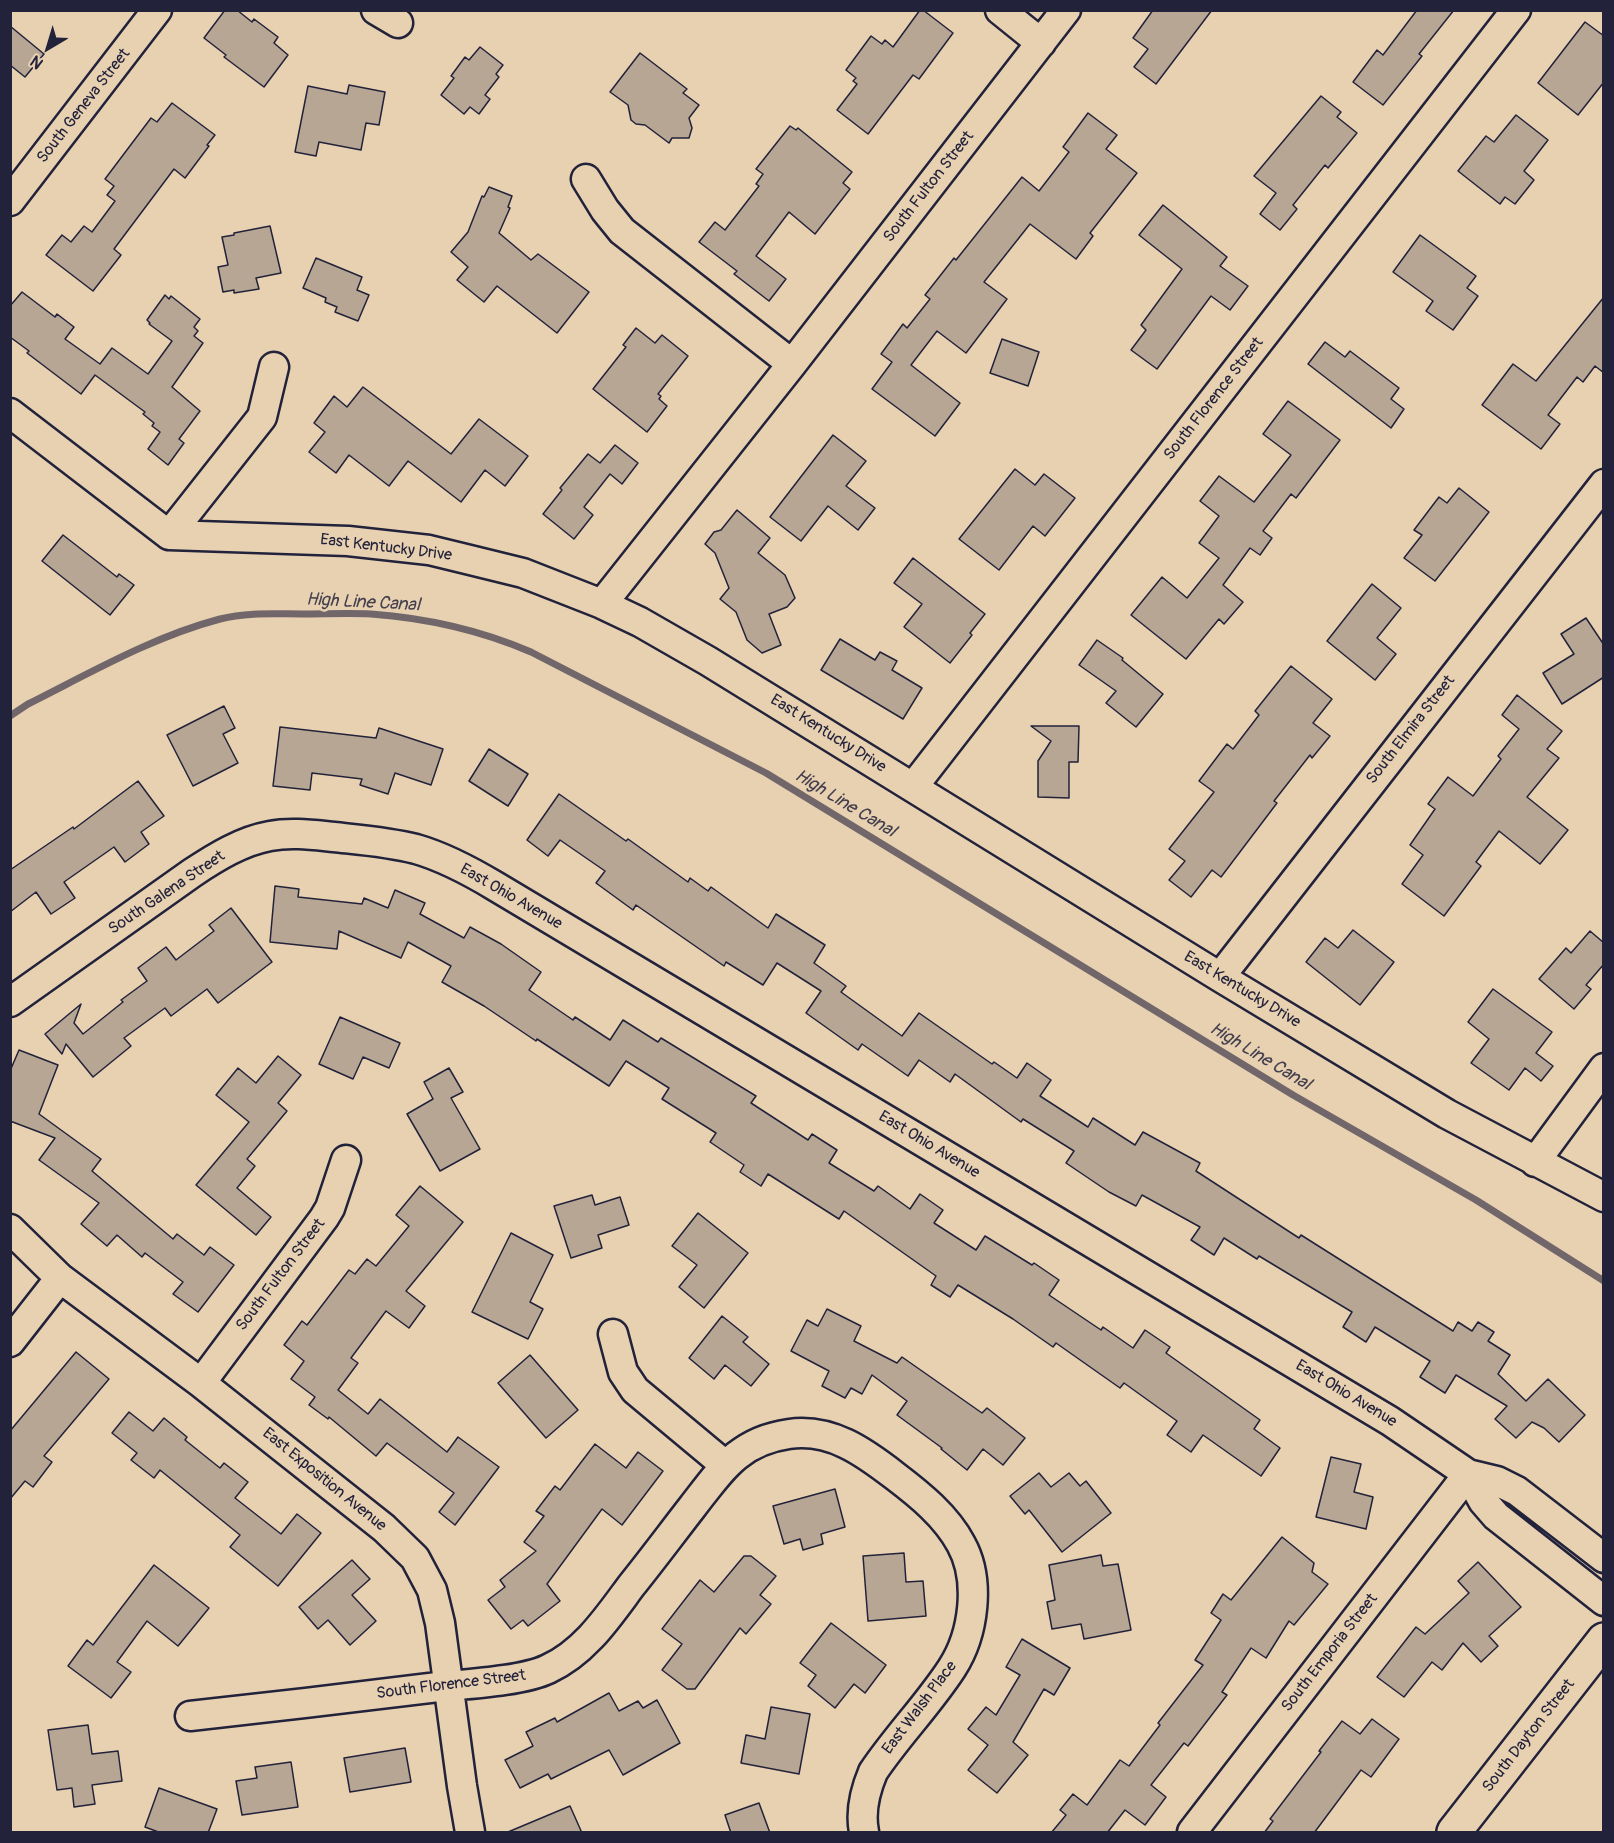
<!DOCTYPE html>
<html>
<head>
<meta charset="utf-8">
<style>
  body { margin:0 }
  #map { position:relative; width:1614px; height:1843px; overflow:hidden; background:#e8d1b1; font-family:Pangolin,sans-serif }
  canvas { display:block }
  .frame { position:absolute; inset:0; border:12px solid #22223b; pointer-events:none }
  .north { position:absolute; left:18px; top:18px; width:60px; height:60px; -webkit-text-stroke:4px #e8d1b1; paint-order:stroke; rotate:218deg; font-size:16px; font-weight:700; line-height:24px; text-align:center; color:#22223b }
  .north::after { content:''; display:block; margin:auto; width:21px; height:27px; background:#22223b; clip-path:polygon(50% 0,100% 100%,50% 72%,0 100%) }
</style>
</head>
<body>
<div id="map">
<canvas width="1614" height="1843"></canvas>
<div class="frame"></div>
<div class="north">N</div>
</div>
<script>
const ctx = document.querySelector('canvas').getContext('2d');
ctx.lineJoin = 'round';
function trace(path, color, width, dash) { ctx.strokeStyle = color; ctx.lineWidth = width; ctx.lineCap = dash ? 'butt' : 'round'; ctx.setLineDash(dash || []); ctx.stroke(path); }
function fill(path, color) { ctx.fillStyle = color; ctx.fill(path, 'evenodd'); }
function drawText(font, color, halo, rows, align = 'center') {
  ctx.font = font + ' Pangolin,sans-serif'; ctx.lineWidth = 5; ctx.setLineDash([]); ctx.textBaseline = 'middle'; ctx.strokeStyle = halo; ctx.fillStyle = color; for (const [text, x, y, turn = 0] of rows) {
    ctx.save(); ctx.translate(x, y); ctx.rotate((+turn || 0) * Math.PI / 180); ctx.textAlign = isNaN(turn) ? turn : align; if (halo) ctx.strokeText(text, 0, 0); ctx.fillText(text, 0, 0); ctx.restore();
  }
}
trace(new Path2D(`
  M 10,716 L 28,704 C 90,673 152,637 220,619 C 247,612 275,614 302,614 C 325,614 348,613 371,614 C 426,618 480,630 531,652 L 766,773 L 1293,1095 L 1476,1200 L 1604,1281`), '#71676a', 7);
const building = new Path2D(`
  M 225,10 L 237,10 L 252,22 L 254,19 L 278,37 L 274,43 L 288,55 L 264,87 L 224,57 L 226,55 L 204,38 Z
  M 920,10 L 923,10 L 953,33 L 919,79 L 913,75 L 868,134 L 837,110 L 857,84 L 853,81 L 856,78 L 846,70 L 871,36 L 882,44 L 885,40 L 893,47 Z
  M 1153,10 L 1212,10 L 1156,84 L 1134,67 L 1148,49 L 1133,38 Z
  M 1417,10 L 1454,10 L 1419,54 L 1422,56 L 1383,105 L 1353,82 L 1377,50 L 1383,55 Z
  M 1585,22 L 1604,36 L 1604,82 L 1578,115 L 1538,83 Z
  M 10,26 L 44,54 L 25,77 L 10,65 Z
  M 480,47 L 503,65 L 496,74 L 499,77 L 485,95 L 490,99 L 479,114 L 470,107 L 464,114 L 441,95 L 454,78 L 451,76 L 465,57 L 469,60 Z
  M 640,53 L 687,89 L 683,93 L 699,105 L 689,118 L 692,128 L 689,138 L 672,138 L 669,143 L 645,125 L 636,124 L 631,120 L 628,105 L 610,92 Z
  M 349,85 L 385,92 L 379,125 L 366,123 L 361,150 L 319,142 L 316,156 L 295,152 L 308,86 L 347,94 Z
  M 1321,96 L 1341,112 L 1337,117 L 1357,133 L 1328,168 L 1325,165 L 1293,205 L 1297,209 L 1280,230 L 1260,214 L 1276,193 L 1254,176 Z
  M 172,103 L 215,135 L 207,145 L 209,146 L 185,178 L 174,169 L 114,249 L 121,255 L 93,291 L 46,255 L 62,235 L 71,242 L 84,226 L 92,232 L 115,201 L 107,195 L 114,186 L 105,179 L 151,118 L 157,122 Z
  M 1088,113 L 1117,135 L 1106,149 L 1137,173 L 1090,233 L 1093,236 L 1076,259 L 1030,224 L 984,282 L 1007,299 L 966,353 L 937,331 L 911,365 L 960,403 L 935,436 L 872,389 L 892,362 L 881,354 L 903,324 L 907,328 L 930,299 L 925,295 L 954,258 L 956,260 L 1022,177 L 1039,191 L 1069,152 L 1063,147 Z
  M 1516,115 L 1548,140 L 1524,171 L 1534,180 L 1515,204 L 1505,197 L 1500,204 L 1458,171 L 1486,136 L 1494,142 Z
  M 790,126 L 796,130 L 798,128 L 852,172 L 843,183 L 850,189 L 815,234 L 789,212 L 756,256 L 786,279 L 769,301 L 734,274 L 737,271 L 699,242 L 715,222 L 725,230 L 759,186 L 756,184 L 763,174 L 756,169 Z
  M 489,187 L 512,196 L 508,207 L 510,208 L 499,233 L 531,260 L 538,254 L 589,292 L 557,333 L 497,286 L 484,302 L 457,280 L 468,267 L 451,252 L 468,232 L 482,196 L 484,197 Z
  M 1163,205 L 1227,257 L 1220,266 L 1248,286 L 1230,310 L 1211,296 L 1157,369 L 1131,350 L 1146,330 L 1141,325 L 1182,269 L 1139,235 Z
  M 270,226 L 281,273 L 256,278 L 259,289 L 234,293 L 234,290 L 223,292 L 218,267 L 228,265 L 222,237 L 234,235 L 234,233 Z
  M 1420,235 L 1476,276 L 1467,288 L 1478,296 L 1453,330 L 1426,311 L 1433,301 L 1393,272 Z
  M 316,258 L 362,277 L 357,290 L 369,295 L 358,321 L 335,312 L 337,307 L 325,302 L 326,298 L 303,288 Z
  M 22,292 L 55,317 L 57,314 L 74,327 L 65,339 L 100,364 L 112,348 L 148,374 L 172,341 L 149,324 L 150,323 L 147,320 L 165,295 L 169,299 L 171,296 L 200,319 L 194,327 L 198,331 L 194,336 L 203,343 L 172,387 L 200,411 L 179,439 L 184,443 L 168,465 L 148,449 L 160,432 L 152,426 L 154,423 L 143,414 L 145,412 L 95,375 L 81,394 L 27,353 L 29,351 L 10,337 L 10,306 Z
  M 1604,297 L 1604,373 L 1595,366 L 1583,382 L 1577,377 L 1548,415 L 1560,424 L 1541,449 L 1482,405 L 1513,364 L 1536,381 Z
  M 636,328 L 655,343 L 662,335 L 688,356 L 658,394 L 661,396 L 659,399 L 667,406 L 647,432 L 593,389 L 626,347 L 623,345 Z
  M 1002,339 L 1039,352 L 1028,386 L 990,373 Z
  M 1325,342 L 1345,357 L 1350,351 L 1399,388 L 1391,399 L 1404,409 L 1391,428 L 1308,364 Z
  M 363,387 L 451,454 L 479,419 L 528,456 L 505,486 L 485,470 L 461,502 L 408,461 L 389,486 L 349,455 L 336,473 L 309,452 L 325,432 L 314,423 L 334,396 L 347,407 Z
  M 1288,401 L 1340,440 L 1296,498 L 1291,494 L 1263,531 L 1272,538 L 1260,555 L 1250,548 L 1223,585 L 1243,602 L 1224,624 L 1219,619 L 1186,659 L 1131,615 L 1162,577 L 1187,598 L 1219,558 L 1199,543 L 1219,516 L 1200,501 L 1219,476 L 1254,502 L 1291,455 L 1263,434 Z
  M 833,435 L 866,461 L 846,486 L 875,508 L 858,530 L 828,506 L 801,541 L 770,517 Z
  M 615,445 L 638,463 L 622,484 L 610,474 L 584,507 L 593,515 L 574,539 L 543,514 L 562,490 L 560,488 L 588,454 L 600,463 Z
  M 1015,469 L 1035,485 L 1044,474 L 1075,498 L 1045,536 L 1033,526 L 999,570 L 959,539 Z
  M 1459,488 L 1489,512 L 1435,581 L 1404,558 L 1422,535 L 1414,530 L 1439,497 L 1447,503 Z
  M 737,510 L 770,538 L 758,553 L 785,575 L 795,598 L 787,607 L 769,614 L 781,645 L 762,653 L 747,640 L 736,612 L 720,599 L 729,588 L 715,553 L 705,544 L 714,532 L 721,530 Z
  M 63,535 L 117,577 L 119,574 L 134,585 L 110,615 L 42,561 Z
  M 913,558 L 985,614 L 970,633 L 972,635 L 950,663 L 904,627 L 922,604 L 894,583 Z
  M 1372,584 L 1401,608 L 1377,638 L 1396,654 L 1375,680 L 1327,641 Z
  M 1586,618 L 1604,645 L 1604,677 L 1562,704 L 1543,673 L 1574,654 L 1561,634 Z
  M 840,639 L 875,660 L 880,652 L 897,661 L 892,670 L 922,688 L 903,719 L 821,670 Z
  M 1097,640 L 1123,658 L 1122,660 L 1163,694 L 1136,727 L 1106,703 L 1116,691 L 1079,665 Z
  M 1291,666 L 1332,699 L 1313,723 L 1330,736 L 1312,758 L 1310,755 L 1274,801 L 1277,803 L 1221,877 L 1212,870 L 1191,897 L 1169,880 L 1185,861 L 1169,849 L 1214,792 L 1199,781 L 1227,744 L 1233,749 L 1259,715 L 1255,711 Z
  M 1517,695 L 1562,731 L 1547,749 L 1559,758 L 1527,797 L 1568,830 L 1540,864 L 1499,831 L 1476,862 L 1481,866 L 1444,916 L 1402,884 L 1423,855 L 1410,845 L 1435,809 L 1428,804 L 1448,777 L 1473,796 L 1501,759 L 1498,756 L 1519,729 L 1502,715 Z
  M 224,706 L 235,728 L 223,734 L 238,763 L 193,786 L 167,735 Z
  M 1031,726 L 1079,726 L 1078,762 L 1069,762 L 1069,798 L 1038,797 L 1038,761 L 1051,741 Z
  M 280,727 L 376,738 L 379,728 L 443,749 L 431,785 L 395,773 L 388,794 L 360,785 L 362,779 L 312,773 L 310,790 L 273,786 Z
  M 489,749 L 528,774 L 508,806 L 469,781 Z
  M 138,781 L 164,816 L 141,832 L 149,844 L 125,862 L 114,847 L 64,882 L 75,898 L 51,914 L 36,892 L 10,912 L 10,870 L 73,827 L 74,829 Z
  M 559,794 L 626,841 L 628,839 L 688,882 L 690,878 L 708,891 L 711,887 L 768,928 L 776,914 L 825,945 L 814,963 L 846,986 L 841,992 L 902,1036 L 919,1013 L 992,1064 L 994,1062 L 1017,1078 L 1027,1063 L 1051,1080 L 1040,1096 L 1088,1127 L 1093,1118 L 1135,1145 L 1143,1132 L 1200,1163 L 1196,1171 L 1299,1238 L 1301,1235 L 1453,1331 L 1458,1322 L 1472,1331 L 1478,1322 L 1494,1332 L 1488,1341 L 1510,1355 L 1498,1374 L 1526,1401 L 1548,1379 L 1585,1415 L 1559,1442 L 1544,1428 L 1532,1422 L 1516,1438 L 1495,1419 L 1507,1406 L 1456,1375 L 1445,1393 L 1420,1377 L 1430,1361 L 1375,1327 L 1366,1342 L 1343,1327 L 1352,1312 L 1259,1256 L 1257,1259 L 1224,1238 L 1214,1255 L 1191,1240 L 1200,1227 L 1142,1195 L 1136,1206 L 1109,1192 L 1066,1163 L 1074,1151 L 1023,1119 L 1021,1122 L 955,1074 L 950,1082 L 919,1060 L 908,1076 L 862,1044 L 858,1050 L 806,1013 L 821,991 L 777,963 L 763,985 L 726,962 L 724,966 L 636,905 L 633,910 L 596,883 L 605,871 L 560,840 L 548,856 L 527,840 Z
  M 275,886 L 299,889 L 298,897 L 362,904 L 364,898 L 388,908 L 395,890 L 425,903 L 420,914 L 464,938 L 470,927 L 501,944 L 541,972 L 529,990 L 573,1020 L 575,1017 L 610,1040 L 623,1020 L 658,1042 L 661,1038 L 756,1096 L 751,1103 L 808,1140 L 812,1134 L 837,1150 L 829,1163 L 874,1191 L 878,1186 L 910,1209 L 920,1194 L 943,1210 L 934,1223 L 976,1250 L 985,1236 L 1032,1265 L 1034,1263 L 1059,1280 L 1049,1295 L 1101,1330 L 1103,1327 L 1133,1348 L 1145,1330 L 1170,1347 L 1166,1353 L 1260,1420 L 1254,1429 L 1280,1448 L 1261,1476 L 1203,1435 L 1191,1452 L 1167,1435 L 1177,1421 L 1124,1383 L 1120,1388 L 1056,1343 L 1053,1347 L 1013,1319 L 958,1285 L 950,1297 L 931,1285 L 936,1276 L 844,1211 L 839,1219 L 768,1174 L 761,1186 L 740,1172 L 744,1165 L 710,1142 L 716,1133 L 662,1099 L 669,1088 L 626,1061 L 609,1086 L 537,1039 L 536,1041 L 484,1006 L 442,982 L 451,966 L 408,942 L 401,958 L 339,931 L 337,949 L 270,942 Z
  M 231,908 L 272,962 L 218,1003 L 207,989 L 171,1016 L 165,1008 L 124,1038 L 131,1046 L 93,1077 L 66,1044 L 62,1054 L 45,1034 L 81,1004 L 74,1023 L 83,1034 L 123,1002 L 121,1000 L 147,981 L 138,968 L 166,947 L 176,960 L 214,931 L 209,925 Z
  M 1353,930 L 1394,962 L 1360,1005 L 1306,962 L 1325,938 L 1338,948 Z
  M 1590,931 L 1604,943 L 1604,964 L 1586,985 L 1591,989 L 1574,1009 L 1539,979 L 1566,948 L 1571,953 Z
  M 1493,989 L 1552,1032 L 1536,1053 L 1553,1066 L 1541,1081 L 1525,1068 L 1509,1090 L 1471,1063 L 1489,1039 L 1468,1022 Z
  M 340,1017 L 400,1043 L 389,1068 L 363,1057 L 353,1079 L 319,1064 Z
  M 19,1050 L 58,1065 L 39,1114 L 101,1159 L 92,1171 L 173,1239 L 177,1234 L 204,1255 L 210,1247 L 234,1265 L 198,1312 L 173,1294 L 183,1282 L 145,1253 L 142,1257 L 117,1235 L 107,1246 L 81,1224 L 99,1203 L 39,1160 L 55,1138 L 10,1121 L 10,1071 Z
  M 278,1056 L 301,1075 L 278,1103 L 287,1111 L 247,1159 L 255,1166 L 237,1188 L 271,1217 L 256,1235 L 196,1185 L 249,1122 L 216,1095 L 238,1068 L 256,1083 Z
  M 449,1068 L 463,1092 L 451,1098 L 480,1149 L 440,1171 L 407,1114 L 433,1099 L 424,1082 Z
  M 420,1186 L 463,1222 L 406,1291 L 425,1306 L 409,1328 L 386,1311 L 351,1358 L 358,1363 L 338,1390 L 368,1414 L 380,1399 L 447,1452 L 458,1437 L 499,1467 L 455,1525 L 439,1512 L 454,1493 L 387,1443 L 376,1456 L 329,1417 L 328,1419 L 309,1405 L 315,1397 L 291,1379 L 304,1361 L 284,1345 L 302,1321 L 307,1325 L 349,1270 L 355,1274 L 367,1259 L 376,1266 L 409,1226 L 396,1215 Z
  M 592,1195 L 595,1205 L 620,1197 L 629,1225 L 598,1235 L 602,1248 L 571,1258 L 554,1206 Z
  M 698,1213 L 748,1253 L 704,1308 L 679,1287 L 697,1265 L 672,1246 Z
  M 511,1233 L 553,1255 L 530,1302 L 543,1309 L 528,1339 L 472,1312 Z
  M 827,1309 L 861,1326 L 854,1341 L 897,1363 L 902,1357 L 982,1413 L 987,1408 L 1025,1438 L 1003,1465 L 983,1449 L 967,1470 L 941,1449 L 942,1448 L 897,1415 L 907,1401 L 872,1375 L 862,1394 L 851,1388 L 845,1398 L 822,1386 L 829,1371 L 791,1351 L 807,1320 L 818,1326 Z
  M 722,1316 L 748,1337 L 743,1342 L 769,1364 L 751,1386 L 725,1365 L 714,1379 L 689,1358 Z
  M 76,1352 L 109,1379 L 44,1456 L 52,1462 L 33,1487 L 25,1481 L 10,1499 L 10,1431 Z
  M 530,1355 L 578,1410 L 546,1438 L 498,1383 Z
  M 129,1412 L 153,1431 L 164,1418 L 187,1437 L 185,1440 L 220,1468 L 224,1463 L 248,1482 L 235,1498 L 281,1534 L 297,1514 L 321,1533 L 278,1586 L 230,1547 L 240,1535 L 160,1470 L 154,1478 L 131,1460 L 137,1453 L 112,1433 Z
  M 595,1444 L 626,1468 L 638,1452 L 663,1471 L 622,1525 L 602,1509 L 547,1584 L 560,1601 L 528,1626 L 523,1620 L 511,1629 L 488,1600 L 505,1587 L 500,1580 L 536,1551 L 524,1542 L 544,1516 L 536,1511 L 555,1486 L 560,1490 Z
  M 1331,1457 L 1361,1464 L 1354,1492 L 1373,1497 L 1366,1529 L 1316,1517 Z
  M 1039,1473 L 1051,1487 L 1069,1473 L 1080,1486 L 1086,1481 L 1111,1513 L 1062,1552 L 1029,1510 L 1025,1514 L 1010,1496 Z
  M 835,1489 L 845,1527 L 821,1534 L 823,1544 L 803,1550 L 800,1539 L 784,1544 L 773,1506 Z
  M 1282,1537 L 1314,1563 L 1312,1572 L 1328,1584 L 1294,1625 L 1289,1621 L 1266,1658 L 1251,1648 L 1222,1692 L 1227,1695 L 1188,1746 L 1184,1743 L 1151,1785 L 1166,1797 L 1145,1825 L 1125,1810 L 1107,1833 L 1051,1833 L 1066,1815 L 1060,1810 L 1073,1794 L 1087,1805 L 1120,1760 L 1129,1766 L 1160,1725 L 1158,1723 L 1203,1665 L 1195,1660 L 1221,1620 L 1211,1613 L 1223,1594 L 1231,1600 Z
  M 904,1553 L 906,1582 L 923,1581 L 926,1616 L 868,1621 L 863,1556 Z
  M 1101,1555 L 1103,1566 L 1118,1564 L 1131,1630 L 1084,1639 L 1081,1624 L 1052,1629 L 1047,1602 L 1055,1600 L 1049,1565 Z
  M 744,1556 L 751,1556 L 776,1576 L 760,1595 L 771,1604 L 746,1634 L 740,1628 L 695,1689 L 687,1689 L 662,1670 L 682,1644 L 662,1629 L 700,1580 L 714,1592 Z
  M 352,1560 L 370,1579 L 352,1595 L 376,1621 L 350,1645 L 328,1620 L 318,1629 L 299,1607 Z
  M 1478,1562 L 1521,1607 L 1489,1636 L 1498,1646 L 1481,1662 L 1463,1643 L 1442,1670 L 1432,1662 L 1404,1697 L 1377,1677 L 1416,1627 L 1425,1634 L 1469,1593 L 1458,1581 Z
  M 154,1565 L 209,1608 L 178,1646 L 147,1621 L 117,1662 L 131,1672 L 111,1698 L 68,1666 L 87,1640 L 93,1645 Z
  M 831,1623 L 886,1665 L 865,1693 L 854,1684 L 835,1708 L 808,1686 L 816,1675 L 800,1663 Z
  M 1022,1639 L 1070,1668 L 1054,1695 L 1044,1689 L 1013,1742 L 1028,1755 L 997,1793 L 968,1770 L 988,1745 L 968,1729 L 986,1707 L 996,1715 L 1020,1675 L 1006,1667 Z
  M 609,1693 L 619,1711 L 638,1701 L 643,1708 L 657,1700 L 680,1743 L 623,1775 L 609,1750 L 551,1779 L 548,1774 L 520,1788 L 505,1760 L 533,1746 L 526,1732 L 555,1718 L 557,1722 Z
  M 771,1707 L 810,1714 L 799,1774 L 741,1763 L 746,1735 L 765,1739 Z
  M 1372,1719 L 1399,1739 L 1371,1777 L 1361,1770 L 1314,1833 L 1264,1833 L 1273,1821 L 1270,1819 L 1321,1752 L 1319,1751 L 1342,1721 L 1360,1734 Z
  M 88,1725 L 92,1754 L 118,1751 L 122,1781 L 92,1785 L 95,1804 L 74,1807 L 72,1788 L 57,1790 L 48,1730 Z
  M 405,1748 L 411,1782 L 350,1792 L 344,1758 Z
  M 291,1762 L 298,1807 L 242,1815 L 236,1781 L 257,1778 L 255,1767 Z
  M 159,1788 L 217,1809 L 208,1833 L 161,1833 L 145,1827 Z
  M 759,1803 L 770,1833 L 731,1833 L 725,1815 Z
  M 570,1806 L 582,1833 L 508,1833 L 508,1832 Z`);
fill(building, '#b7a693');
trace(building, '#22223b', 1.5);
const street = new Path2D(`
  M 376,10 L 398,23
  M 1000,10 L 1041,43
  M 586,179 L 605,210 L 622,231 L 792,364
  M 10,201 L 157,10
  M 10,413 L 169,535 L 348,541 L 429,550 L 466,559 L 523,573 L 602,604 L 640,622 L 708,661 L 1220,977 L 1447,1114 L 1604,1197
  M 169,535 L 262,417 L 274,367
  M 602,604 L 792,364 L 1066,10
  M 913,787 L 1516,10
  M 1220,977 L 1604,484
  M 10,1002 L 192,873 C 216,857 242,841 270,836 C 291,832 313,835 334,837 C 362,840 389,842 416,849 C 444,857 470,871 495,886 L 1390,1421 L 1468,1474 L 1497,1481 L 1517,1491 L 1604,1558
  M 1535,1162 L 1604,1068
  M 10,1229 L 60,1278 L 201,1383 L 384,1528 L 415,1558 L 432,1590 L 440,1623 L 462,1786 L 470,1832
  M 613,1334 L 623,1372 L 635,1390 L 725,1465
  M 10,1342 L 60,1278
  M 201,1383 L 324,1218 L 330,1208 L 346,1160
  M 1468,1474 L 1483,1501 L 1496,1516 L 1604,1601
  M 190,1716 C 273,1707 355,1697 438,1687 C 467,1684 523,1681 548,1669 C 585,1652 608,1617 631,1586 C 652,1560 672,1533 693,1506 C 721,1470 739,1441 789,1434 C 831,1428 864,1452 895,1476 C 920,1495 946,1516 961,1544 C 981,1580 974,1634 952,1668 C 928,1705 897,1736 873,1772 C 865,1791 860,1812 864,1832
  M 1192,1832 L 1468,1474`);
const secondary = new Path2D(`
  M 1454,1832 L 1604,1640`);
trace(street, '#22223b', 33);
trace(secondary, '#22223b', 38);
trace(street, '#e8d1b1', 28);
trace(secondary, '#e8d1b1', 33);
drawText('16px', '#22223b', '#e8d1b1', [
  ["South Geneva Street",84,106,-52],
  ["South Fulton Street",929,187,-52],
  ["South Florence Street",1214,399,-52],
  ["East Kentucky Drive",386,548,7],
  ["South Elmira Street",1411,730,-52],
  ["East Kentucky Drive",828,734,32],
  ["South Galena Street",167,893,-34],
  ["East Ohio Avenue",511,897,30],
  ["East Kentucky Drive",1242,990,31],
  ["East Ohio Avenue",929,1145,31],
  ["South Fulton Street",281,1275,-53],
  ["East Ohio Avenue",1346,1394,31],
  ["East Exposition Avenue",324,1480,39],
  ["South Emporia Street",1330,1653,-52],
  ["South Florence Street",451,1685,-7],
  ["East Walsh Place",920,1708,-53],
  ["South Dayton Street",1529,1736,-52]
]);
drawText('italic 18px', '#433f4e', '#e8d1b1', [
  ["High Line Canal",363,603,3],
  ["High Line Canal",845,804,31],
  ["High Line Canal",1260,1057,31]
]);
</script>
</body>
</html>
